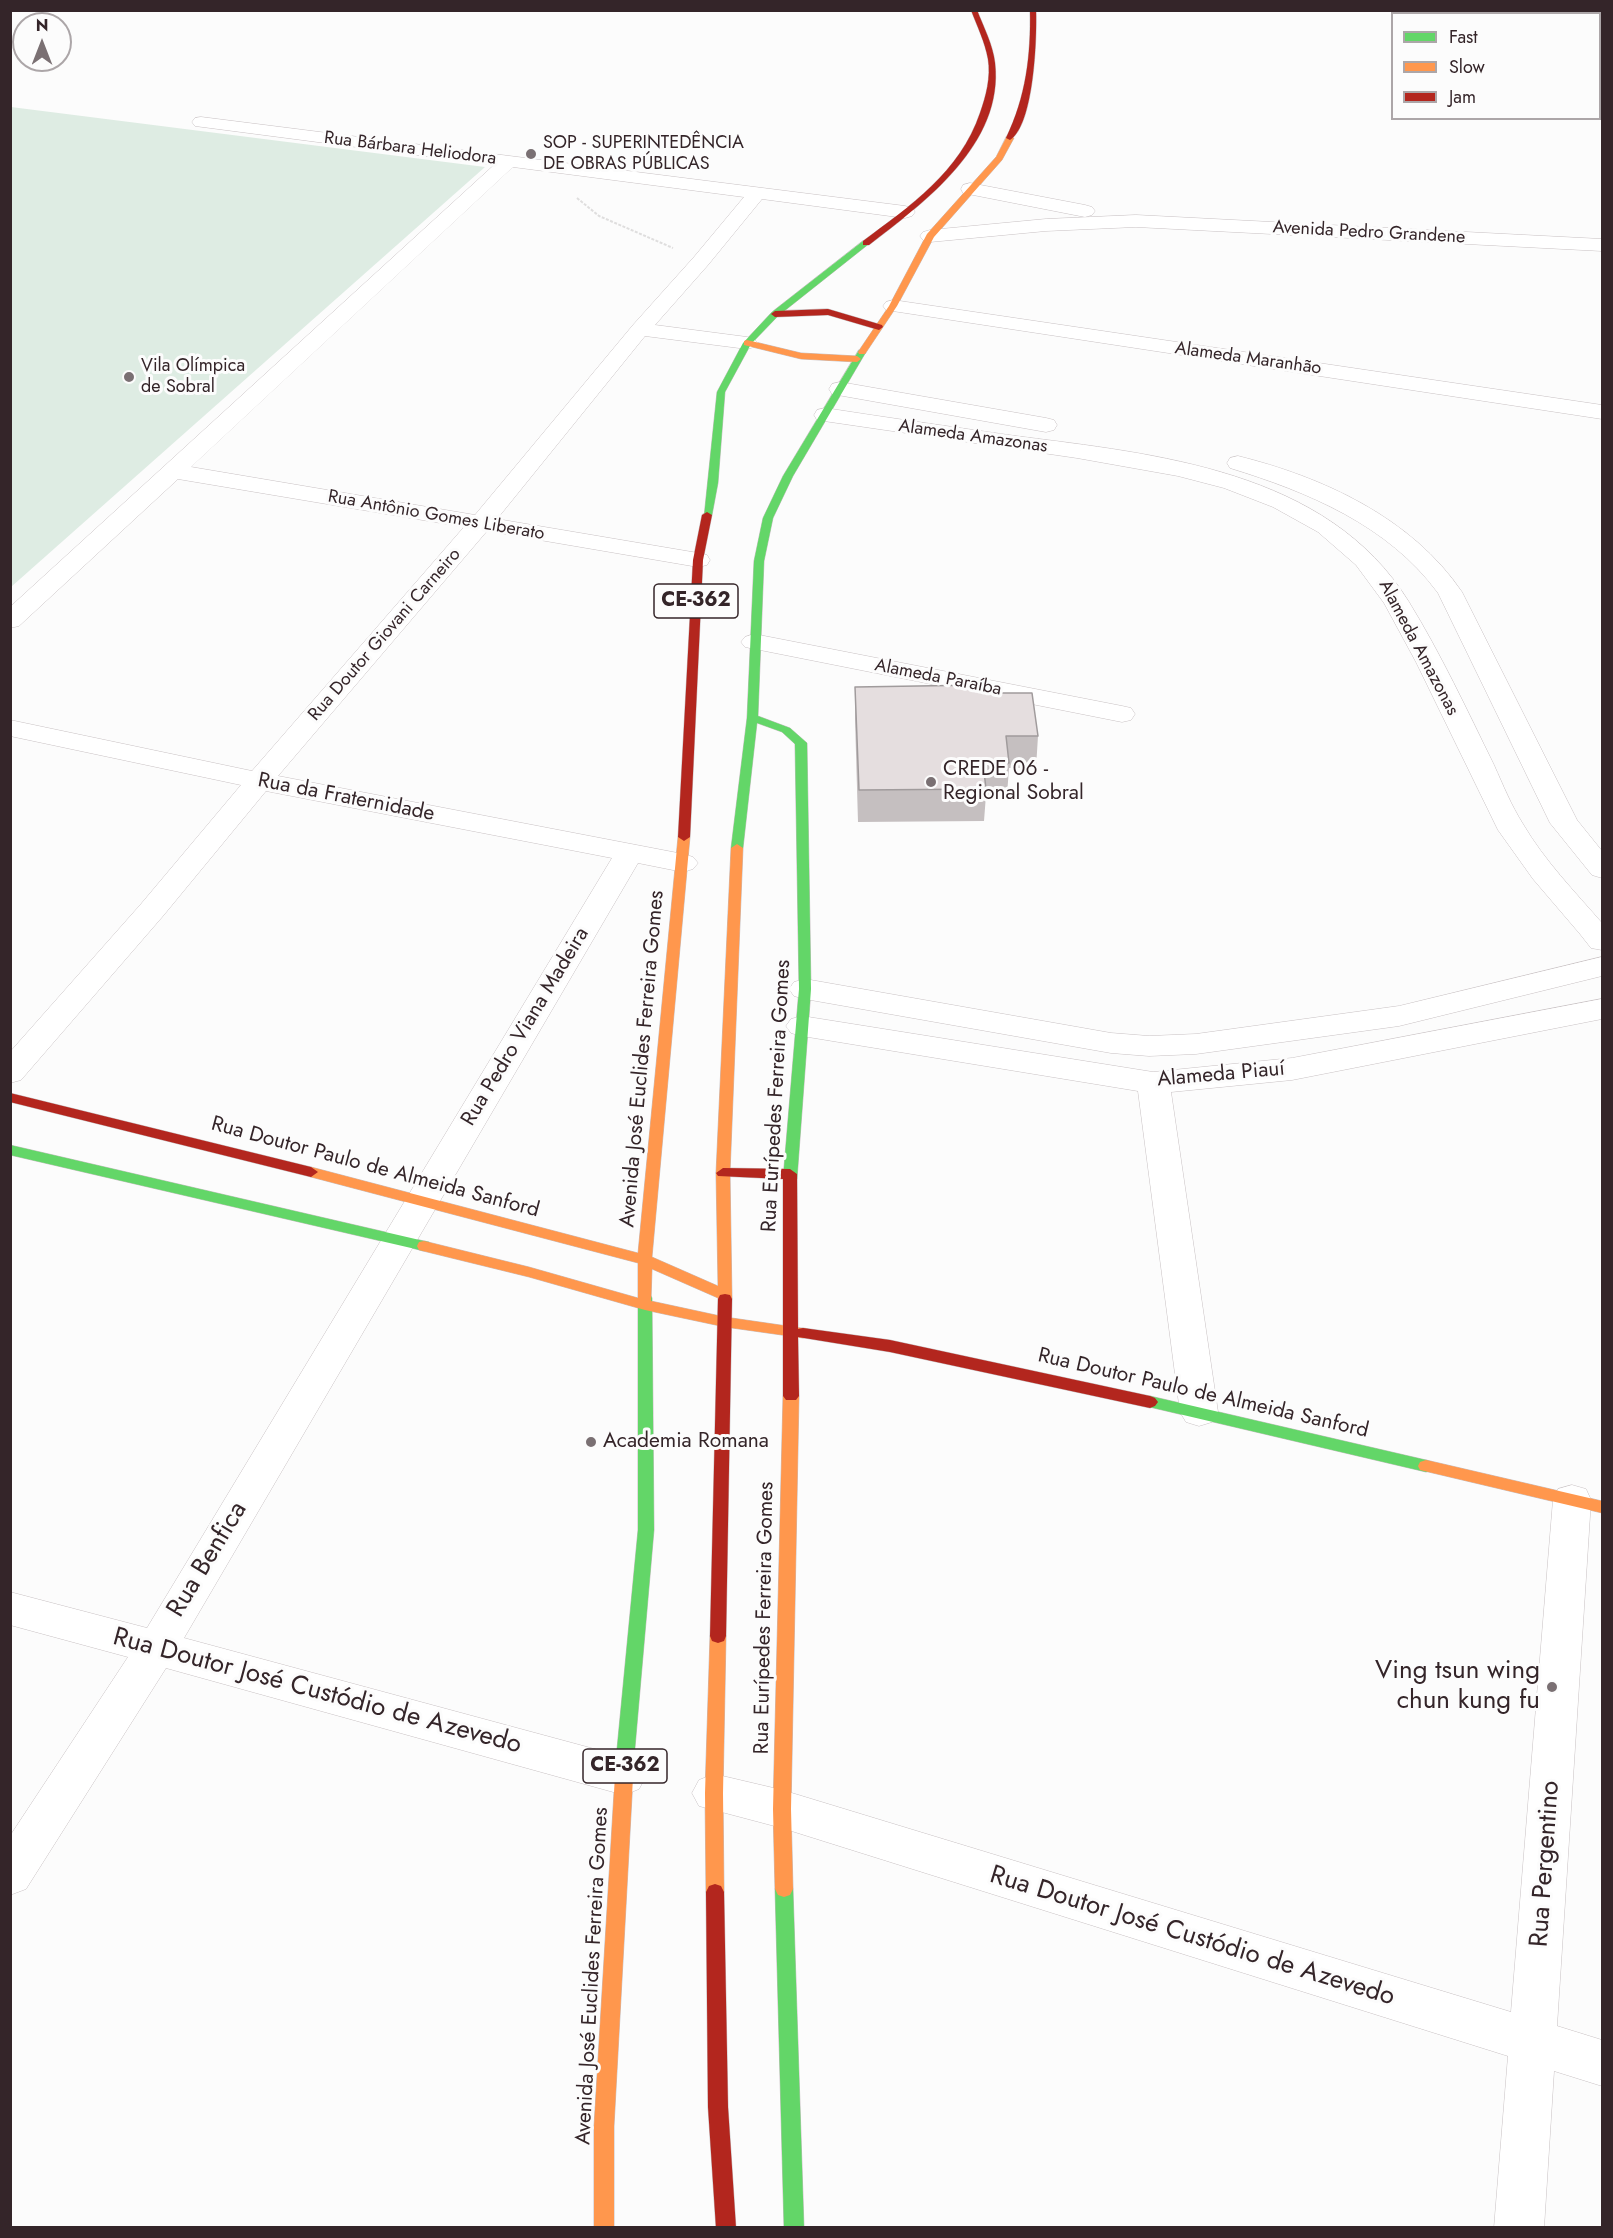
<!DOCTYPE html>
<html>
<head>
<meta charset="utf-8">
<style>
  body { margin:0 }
  #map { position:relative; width:1613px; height:2238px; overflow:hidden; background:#fcfcfc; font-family:Jost,sans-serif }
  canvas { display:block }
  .frame { position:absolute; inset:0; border:12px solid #342529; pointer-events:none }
  .legend { position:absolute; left:1391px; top:12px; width:210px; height:108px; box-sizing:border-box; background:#fcfcfc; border:2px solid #aca6a8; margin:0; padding:8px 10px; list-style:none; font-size:18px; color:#342529 }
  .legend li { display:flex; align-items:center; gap:12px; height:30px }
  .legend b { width:30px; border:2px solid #aca6a8 }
  .north { position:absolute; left:12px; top:12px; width:60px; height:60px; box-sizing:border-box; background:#fcfcfc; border:2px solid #aca6a8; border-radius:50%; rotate:0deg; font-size:16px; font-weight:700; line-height:24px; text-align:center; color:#342529 }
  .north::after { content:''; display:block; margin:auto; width:21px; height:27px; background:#7a7073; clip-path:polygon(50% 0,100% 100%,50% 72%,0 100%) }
</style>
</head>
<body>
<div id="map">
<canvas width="1613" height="2238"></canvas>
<div class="frame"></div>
<ul class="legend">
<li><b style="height:8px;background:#63d668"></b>Fast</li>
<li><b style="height:8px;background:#ff974d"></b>Slow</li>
<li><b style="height:8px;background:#b3261e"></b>Jam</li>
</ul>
<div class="north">N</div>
</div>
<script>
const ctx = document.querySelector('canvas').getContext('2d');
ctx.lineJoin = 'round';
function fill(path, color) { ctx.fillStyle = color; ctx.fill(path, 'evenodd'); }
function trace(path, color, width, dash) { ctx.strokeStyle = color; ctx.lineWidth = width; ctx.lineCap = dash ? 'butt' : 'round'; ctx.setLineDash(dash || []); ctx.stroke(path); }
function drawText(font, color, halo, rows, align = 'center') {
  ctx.font = font + ' Jost,sans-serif'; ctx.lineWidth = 6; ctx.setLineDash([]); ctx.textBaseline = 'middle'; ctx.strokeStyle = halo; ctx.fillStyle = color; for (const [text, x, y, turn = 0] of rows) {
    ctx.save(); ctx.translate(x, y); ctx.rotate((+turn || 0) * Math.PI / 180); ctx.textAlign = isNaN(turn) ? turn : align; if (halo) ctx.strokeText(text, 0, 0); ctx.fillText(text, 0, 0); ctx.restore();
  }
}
fill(new Path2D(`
  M 11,107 L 485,167 L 11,587 L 10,107 Z`), '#deece3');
const street = new Path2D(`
  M 201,117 L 905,206 L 912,208 L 915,212 L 912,216 L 905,218 L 762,199 L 708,265 L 655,325 L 747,337 L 754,339 L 758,343 L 754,347 L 747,349 L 645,336 L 497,519 L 698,553 L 707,555 L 710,560 L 707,565 L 698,567 L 487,531 L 278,776 L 683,854 L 693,857 L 698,863 L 693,869 L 683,872 L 638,863 L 184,1638 L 624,1757 L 639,1763 L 646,1776 L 639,1789 L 624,1795 L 166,1668 L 26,1889 L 10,1895 L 10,1836 L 128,1657 L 10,1625 L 10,1592 L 147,1628 L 612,858 L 266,791 L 163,916 L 21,1080 L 10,1083 L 10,1052 L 141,904 L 241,785 L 10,736 L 10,720 L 252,771 L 464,527 L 178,479 L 19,626 L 10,628 L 10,607 L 494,165 L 195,126 L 192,122 L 195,118 ZM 513,167 L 744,197 L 694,257 L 633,325 L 475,515 L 191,467 Z
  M 970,183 L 1085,205 L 1092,207 L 1095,211 L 1092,215 L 1085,217 L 963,193 L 961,189 L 963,185 Z
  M 1136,215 L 1602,239 L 1602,251 L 1136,227 L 1046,231 L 930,242 L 923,240 L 920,236 L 923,232 L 930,230 L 1046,219 Z
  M 893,300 L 1602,405 L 1602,419 L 886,310 L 883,306 L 886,302 Z
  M 840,382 L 1046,418 L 1054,420 L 1057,425 L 1054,430 L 1046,432 L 832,394 L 829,389 L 832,384 Z
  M 825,408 C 889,418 953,427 1016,436 C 1156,454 1328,470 1409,602 C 1441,654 1467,710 1494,765 C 1503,785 1511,805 1523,824 C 1544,860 1575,892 1602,923 L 1602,950 L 1591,948 L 1580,934 L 1533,879 L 1498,830 L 1416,662 L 1384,603 L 1356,565 L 1318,532 L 1273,507 L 1224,488 L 1178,476 L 1077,458 L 817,420 L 814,415 L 817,410 Z
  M 1238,456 C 1323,477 1412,518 1462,592 L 1577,820 L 1602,851 L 1602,878 L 1592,875 L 1550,823 L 1438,593 C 1388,525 1308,492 1230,468 L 1227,463 L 1230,458 Z
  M 754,634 L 1122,706 L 1131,708 L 1135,714 L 1131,720 L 1122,722 L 745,647 L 741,642 L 745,637 Z
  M 1602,957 L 1602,976 L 1399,1026 L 1196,1054 L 1149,1056 L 1111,1053 L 805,999 L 794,996 L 789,989 L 794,982 L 805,979 L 1111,1033 L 1149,1036 L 1196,1034 L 1399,1006 Z
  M 1602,999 L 1602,1019 L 1292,1080 L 1171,1092 L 1218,1412 L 1212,1422 L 1199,1426 L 1186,1422 L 1180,1412 L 1138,1091 L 802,1036 L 791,1033 L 786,1026 L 791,1019 L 802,1016 L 1153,1072 L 1292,1058 Z
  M 1572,1485 L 1586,1489 L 1591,1500 L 1557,2026 L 1602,2040 L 1602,2086 L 1554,2071 L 1544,2228 L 1494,2228 L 1508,2056 L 782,1828 L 699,1806 L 692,1793 L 699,1780 L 714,1774 L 782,1790 L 1511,2012 L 1553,1500 L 1558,1489 Z`);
const fast = new Path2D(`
  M 863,241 L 870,243 L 778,316 L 751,344 L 725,392 L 718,483 L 712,515 L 704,517 L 717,392 L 743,343 L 772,312 Z
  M 859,350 L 866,352 L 793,476 L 773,518 L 764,561 L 758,716 L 790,728 L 807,743 L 811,989 L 797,1179 L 790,1184 L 783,1179 L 799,989 L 795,744 L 782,732 L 757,723 L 743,848 L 737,852 L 731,848 L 747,718 L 754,561 L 763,518 L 783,476 Z
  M 10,1145 L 424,1241 L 429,1242 L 431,1246 L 429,1250 L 424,1251 L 10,1155 Z
  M 645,1293 L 650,1294 L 652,1298 L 654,1530 L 634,1759 L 631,1764 L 625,1767 L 619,1764 L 616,1759 L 638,1530 L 638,1298 L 640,1294 Z
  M 1150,1396 L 1426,1460 L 1432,1462 L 1434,1466 L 1432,1470 L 1426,1472 L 1145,1406 L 1142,1402 L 1145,1398 Z
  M 784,1881 L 790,1883 L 793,1889 L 804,2228 L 784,2228 L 775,1889 L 778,1883 Z`);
const slow = new Path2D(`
  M 1007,136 L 1014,138 L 1002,160 L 934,237 L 897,306 L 865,354 L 859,354 L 858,352 L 889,306 L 927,234 L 996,157 Z
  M 747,340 L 801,353 L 857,356 L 861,359 L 857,362 L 801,359 L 744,345 L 744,341 Z
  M 684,833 L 690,837 L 652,1257 L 718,1286 L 716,1173 L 731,848 L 737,844 L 743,848 L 730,1173 L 732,1299 L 730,1303 L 720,1303 L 718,1298 L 652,1269 L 651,1301 L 725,1317 L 808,1329 L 810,1333 L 808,1337 L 803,1338 L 725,1327 L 645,1310 L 529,1277 L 419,1250 L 417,1246 L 419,1242 L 424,1241 L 529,1267 L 638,1298 L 638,1263 L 311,1177 L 304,1172 L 311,1167 L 638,1253 L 678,837 Z
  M 791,1390 L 796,1392 L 799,1396 L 791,1809 L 793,1889 L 790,1895 L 784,1897 L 778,1895 L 775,1889 L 773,1809 L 783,1396 L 786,1392 Z
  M 1426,1460 L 1602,1501 L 1602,1513 L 1420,1470 L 1418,1466 L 1420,1462 Z
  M 718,1629 L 724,1631 L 726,1636 L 723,1793 L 724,1892 L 721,1898 L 715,1900 L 709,1898 L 706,1892 L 705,1793 L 710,1636 L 712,1631 Z
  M 625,1751 L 631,1754 L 634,1759 L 614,2126 L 614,2228 L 594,2228 L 594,2126 L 616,1759 L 619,1754 Z`);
const jam = new Path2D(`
  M 971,10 L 977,10 C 984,28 993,45 995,63 C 1004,144 925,202 869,245 L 863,245 L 863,241 C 910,206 960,172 980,113 C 986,96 991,77 988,59 C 985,42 977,26 971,10 Z
  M 1030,10 L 1036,10 C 1037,38 1034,125 1010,140 L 1006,138 C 1026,97 1031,55 1030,10 Z
  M 828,309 L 882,325 L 883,327 L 879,330 L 828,315 L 775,317 L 771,314 L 775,311 Z
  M 707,512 L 712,515 L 703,560 L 690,837 L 684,841 L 678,837 L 693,560 L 702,515 Z
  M 10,1093 L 311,1167 L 318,1172 L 311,1177 L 10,1102 Z
  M 723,1168 L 790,1169 L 797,1174 L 798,1329 L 803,1328 L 890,1340 L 1150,1396 L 1155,1398 L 1158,1402 L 1155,1406 L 1150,1408 L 890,1352 L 798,1337 L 799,1396 L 796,1400 L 786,1400 L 783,1396 L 783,1179 L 718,1176 L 716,1173 Z
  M 725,1294 L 730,1295 L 732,1299 L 726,1636 L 724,1641 L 718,1643 L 712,1641 L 710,1636 L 718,1299 L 720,1295 Z
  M 715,1884 L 721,1886 L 724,1892 L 728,2107 L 736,2228 L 716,2228 L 708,2107 L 706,1892 L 709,1886 Z`);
trace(street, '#c8c1c3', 1);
trace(fast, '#c8c1c3', 1);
trace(slow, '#c8c1c3', 1);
trace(jam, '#c8c1c3', 1);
trace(new Path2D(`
  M 577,198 L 599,216 L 673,248`), '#dfdede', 2, [3, 1.5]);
fill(street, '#fff');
fill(fast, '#63d668');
fill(slow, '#ff974d');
fill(jam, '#b3261e');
fill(new Path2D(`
  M 855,687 L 986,693 L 1038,736 L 1036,768 L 1009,768 L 1007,795 L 986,795 L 984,821 L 858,822 L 855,719 Z`), '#c5bfc0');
const building = new Path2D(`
  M 980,685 L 986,693 L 1032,693 L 1038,736 L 1006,736 L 1009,763 L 983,763 L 986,789 L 859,790 L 855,687 Z`);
fill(building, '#e5dedf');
trace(building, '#a09b9c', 1.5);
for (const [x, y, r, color] of [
  [531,154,6,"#7a7073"],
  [129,377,6,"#7a7073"],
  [931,782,6,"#7a7073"],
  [591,1442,6,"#7a7073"],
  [1552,1687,6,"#7a7073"]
]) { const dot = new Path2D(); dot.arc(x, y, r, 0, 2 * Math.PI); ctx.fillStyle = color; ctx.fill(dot); trace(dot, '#fcfcfc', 2); }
drawText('18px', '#342529', '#fcfcfc', [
  ["SOP - SUPERINTEDÊNCIA",543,144],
  ["DE OBRAS PÚBLICAS",543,165],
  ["Vila Olímpica",141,367],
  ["de Sobral",141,388]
], 'left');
drawText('18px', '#342529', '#fcfcfc', [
  ["Rua Bárbara Heliodora",410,149,7],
  ["Avenida Pedro Grandene",1369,233,3],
  ["Alameda Maranhão",1248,359,8],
  ["Alameda Amazonas",973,437,8],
  ["Rua Antônio Gomes Liberato",436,516,10],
  ["Rua Doutor Giovani Carneiro",385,635,-49],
  ["Alameda Amazonas",1418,648,62],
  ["Alameda Paraíba",938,678,11]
]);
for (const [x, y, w] of [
  [696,601,84],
  [625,1766,84]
]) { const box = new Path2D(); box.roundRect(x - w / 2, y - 17, w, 34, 4.5); ctx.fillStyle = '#fcfcfc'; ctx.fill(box); trace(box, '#342529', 1.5); }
drawText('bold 20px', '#342529', null, [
  ["CE-362",696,601],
  ["CE-362",625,1766]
]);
drawText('21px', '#342529', '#fcfcfc', [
  ["CREDE 06 -",943,770],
  ["Regional Sobral",943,794],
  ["Academia Romana",603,1442]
], 'left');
drawText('21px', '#342529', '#fcfcfc', [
  ["Rua da Fraternidade",346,798,11],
  ["Rua Pedro Viana Madeira",526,1027,-59],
  ["Avenida José Euclides Ferreira Gomes",643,1059,-85],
  ["Alameda Piauí",1221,1075,-5],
  ["Rua Eurípedes Ferreira Gomes",777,1096,-87],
  ["Rua Doutor Paulo de Almeida Sanford",375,1168,15],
  ["Rua Doutor Paulo de Almeida Sanford",1203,1394,13],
  ["Rua Eurípedes Ferreira Gomes",765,1618,-89],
  ["Avenida José Euclides Ferreira Gomes",593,1976,-87]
]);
drawText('26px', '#342529', '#fcfcfc', [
  ["Rua Benfica",208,1560,-59],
  ["Rua Doutor José Custódio de Azevedo",317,1692,15],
  ["Rua Pergentino",1546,1864,-86],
  ["Rua Doutor José Custódio de Azevedo",1192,1937,17]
]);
drawText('26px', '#342529', '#fcfcfc', [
  ["Ving tsun wing",1540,1672],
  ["chun kung fu",1540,1702]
], 'right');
</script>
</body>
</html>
